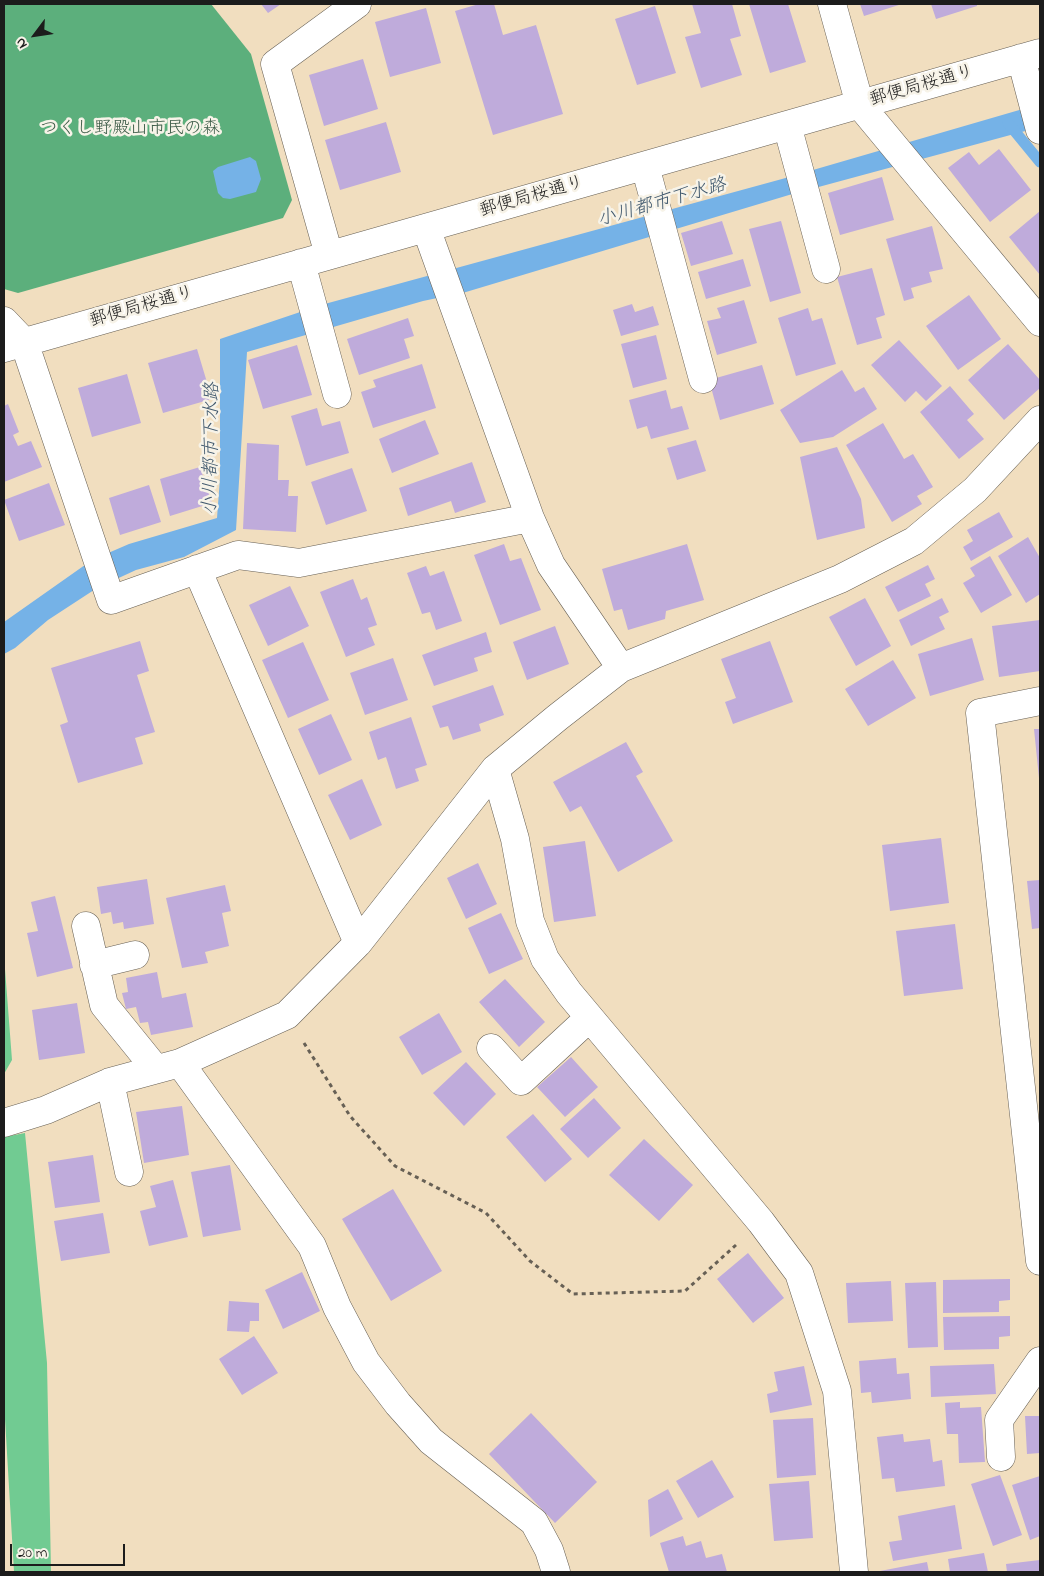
<!DOCTYPE html>
<html>
<head>
<meta charset="utf-8">
<style>
  body { margin:0 }
  #map { position:relative; width:1044px; height:1576px; overflow:hidden; background:#f1debf; font-family:"Indie Flower",sans-serif }
  canvas { display:block }
  .frame { position:absolute; inset:0; border:5px solid #1c1c1c; pointer-events:none }
  .north { position:absolute; left:10px; top:10px; width:50px; height:50px; -webkit-text-stroke:4px #f7f3e8; paint-order:stroke; rotate:239deg; font-size:14px; font-weight:700; line-height:20px; text-align:center; color:#1c1c1c }
  .north::after { content:''; display:block; margin:auto; width:18px; height:22px; background:#1c1c1c; clip-path:polygon(50% 0,100% 100%,50% 72%,0 100%) }
  .scale { position:absolute; left:10px; top:1544px; width:115px; height:22px; box-sizing:border-box; border:2px solid #1c1c1c; border-top:0; padding-left:6px; font-size:15px; line-height:18px; white-space:nowrap; color:#1c1c1c; -webkit-text-stroke:4px #f7f3e8; paint-order:stroke }
</style>
</head>
<body>
<div id="map">
<canvas width="1044" height="1576"></canvas>
<div class="frame"></div>
<div class="north">N</div>
<div class="scale">20 m</div>
</div>
<script>
const ctx = document.querySelector('canvas').getContext('2d');
ctx.lineJoin = 'round';
function fill(path, color) { ctx.fillStyle = color; ctx.fill(path, 'evenodd'); }
function trace(path, color, width, dash) { ctx.strokeStyle = color; ctx.lineWidth = width; ctx.lineCap = dash ? 'butt' : 'round'; ctx.setLineDash(dash || []); ctx.stroke(path); }
function drawText(font, color, halo, rows, align = 'center') {
  ctx.font = font + ' "Indie Flower","Klee One",sans-serif'; ctx.lineWidth = 5; ctx.setLineDash([]); ctx.textBaseline = 'middle'; ctx.strokeStyle = halo; ctx.fillStyle = color; for (const [text, x, y, turn = 0] of rows) {
    ctx.save(); ctx.translate(x, y); ctx.rotate((+turn || 0) * Math.PI / 180); ctx.textAlign = isNaN(turn) ? turn : align; if (halo) ctx.strokeText(text, 0, 0); ctx.fillText(text, 0, 0); ctx.restore();
  }
}
fill(new Path2D(`
  M 4,956 L 12,1060 L 4,1074 Z
  M 25,1133 L 47,1363 L 51,1572 L 14,1572 L 4,1402 L 4,1137 Z`), '#71cb92');
fill(new Path2D(`
  M 4,4 L 211,4 L 251,54 L 292,200 L 283,218 L 18,293 L 4,289 Z`), '#5caf7c');
fill(new Path2D(`
  M 1040,104 L 1040,127 L 789,195 L 466,292 L 423,301 L 247,352 L 236,530 L 184,557 L 136,570 L 97,588 L 48,620 L 15,648 L 4,654 L 4,622 L 92,560 L 129,544 L 217,518 L 220,478 L 220,339 L 321,305 L 782,179 Z
  M 250,157 L 256,161 L 261,179 L 256,192 L 230,199 L 223,198 L 218,193 L 213,171 L 218,167 Z`), '#75b2e7');
trace(new Path2D(`
  M 1008,123 L 1040,162`), '#75b2e7', 11);
fill(new Path2D(`
  M 261,4 L 281,4 L 268,13 Z
  M 479,4 L 494,4 L 503,35 L 536,25 L 563,114 L 493,135 L 455,11 Z
  M 692,4 L 732,4 L 741,36 L 730,39 L 742,75 L 701,88 L 685,37 L 701,33 Z
  M 749,4 L 788,4 L 806,62 L 770,73 Z
  M 860,4 L 902,4 L 864,16 Z
  M 931,4 L 977,4 L 977,6 L 936,19 Z
  M 655,6 L 676,73 L 637,85 L 615,19 Z
  M 426,8 L 441,63 L 390,77 L 375,22 Z
  M 363,59 L 378,109 L 324,126 L 309,75 Z
  M 386,122 L 401,172 L 340,190 L 325,140 Z
  M 999,149 L 1031,190 L 990,222 L 948,168 L 969,152 L 979,165 Z
  M 882,177 L 894,220 L 840,235 L 828,193 Z
  M 1040,211 L 1040,275 L 1009,237 Z
  M 722,221 L 733,254 L 691,266 L 681,233 Z
  M 781,221 L 801,293 L 770,302 L 749,229 Z
  M 932,226 L 943,269 L 929,272 L 932,282 L 911,288 L 914,298 L 904,301 L 886,239 Z
  M 743,259 L 751,286 L 706,299 L 698,272 Z
  M 872,268 L 885,315 L 876,318 L 882,338 L 857,345 L 837,277 Z
  M 969,295 L 1001,339 L 958,370 L 926,326 Z
  M 744,300 L 757,343 L 717,355 L 707,321 L 721,318 L 717,308 Z
  M 632,304 L 635,312 L 653,306 L 659,325 L 621,336 L 613,310 Z
  M 808,308 L 812,321 L 822,318 L 836,364 L 796,376 L 778,318 Z
  M 408,318 L 414,336 L 404,339 L 410,358 L 359,375 L 347,339 Z
  M 656,335 L 667,379 L 633,388 L 621,344 Z
  M 899,340 L 942,386 L 926,401 L 916,391 L 905,402 L 871,365 Z
  M 1008,344 L 1040,380 L 1040,388 L 1004,420 L 968,380 Z
  M 297,345 L 312,395 L 263,409 L 248,360 Z
  M 197,349 L 212,399 L 163,413 L 148,363 Z
  M 422,364 L 436,408 L 373,428 L 361,392 L 376,387 L 373,380 Z
  M 762,365 L 774,404 L 720,420 L 709,380 Z
  M 842,370 L 855,392 L 864,387 L 877,409 L 833,437 L 800,443 L 780,410 Z
  M 127,374 L 141,423 L 92,437 L 78,388 Z
  M 950,386 L 974,414 L 967,420 L 984,439 L 959,459 L 920,412 Z
  M 666,390 L 671,409 L 682,406 L 689,429 L 651,439 L 647,426 L 637,429 L 629,400 Z
  M 8,404 L 19,432 L 13,435 L 18,446 L 31,441 L 42,467 L 4,482 L 4,406 Z
  M 317,408 L 322,426 L 340,421 L 349,453 L 306,466 L 291,416 Z
  M 425,420 L 439,454 L 392,473 L 379,439 Z
  M 883,423 L 904,459 L 913,454 L 933,487 L 917,496 L 922,504 L 892,522 L 846,445 Z
  M 696,440 L 706,471 L 677,480 L 667,448 Z
  M 247,443 L 279,445 L 278,480 L 289,480 L 288,496 L 298,496 L 296,532 L 243,529 Z
  M 837,447 L 861,499 L 865,528 L 817,540 L 800,457 Z
  M 472,462 L 486,502 L 455,513 L 451,501 L 408,516 L 399,488 Z
  M 200,467 L 212,503 L 170,516 L 160,479 Z
  M 352,468 L 367,511 L 326,525 L 311,482 Z
  M 49,483 L 65,525 L 19,541 L 4,500 Z
  M 149,485 L 161,522 L 120,535 L 109,498 Z
  M 999,512 L 1013,537 L 971,561 L 963,547 L 973,541 L 967,530 Z
  M 1028,537 L 1040,558 L 1040,594 L 1026,603 L 998,556 Z
  M 504,544 L 510,561 L 521,558 L 541,610 L 500,625 L 474,555 Z
  M 687,544 L 704,600 L 666,611 L 665,619 L 628,630 L 622,609 L 614,611 L 602,569 Z
  M 990,556 L 1012,595 L 981,613 L 963,583 L 975,576 L 970,568 Z
  M 928,565 L 935,579 L 925,584 L 931,596 L 898,612 L 885,587 Z
  M 426,566 L 430,576 L 444,571 L 462,621 L 436,630 L 430,612 L 422,614 L 407,573 Z
  M 353,579 L 361,600 L 367,597 L 377,625 L 368,628 L 375,645 L 346,657 L 320,592 Z
  M 290,586 L 309,626 L 268,646 L 249,605 Z
  M 865,598 L 891,646 L 856,666 L 829,617 Z
  M 942,598 L 949,612 L 939,617 L 945,629 L 911,646 L 899,620 Z
  M 1040,620 L 1040,671 L 999,677 L 992,626 Z
  M 555,626 L 569,664 L 527,680 L 513,642 Z
  M 486,632 L 492,652 L 474,658 L 478,671 L 434,686 L 422,655 Z
  M 972,638 L 984,680 L 930,696 L 918,654 Z
  M 140,641 L 149,671 L 137,675 L 155,732 L 135,738 L 143,764 L 78,783 L 60,725 L 68,722 L 51,668 Z
  M 770,641 L 793,702 L 733,724 L 725,702 L 736,698 L 721,659 Z
  M 303,642 L 329,700 L 288,718 L 262,660 Z
  M 393,658 L 408,700 L 365,715 L 350,673 Z
  M 893,660 L 916,698 L 868,726 L 845,689 Z
  M 493,685 L 504,715 L 479,724 L 481,731 L 453,740 L 448,726 L 440,728 L 432,706 Z
  M 331,714 L 352,760 L 319,775 L 298,729 Z
  M 411,717 L 427,765 L 415,769 L 419,781 L 396,789 L 386,757 L 378,760 L 369,732 Z
  M 1034,729 L 1040,729 L 1040,778 L 1039,778 Z
  M 626,742 L 643,772 L 636,776 L 673,841 L 618,872 L 581,806 L 570,812 L 553,782 Z
  M 362,779 L 382,825 L 350,840 L 328,795 Z
  M 941,838 L 949,903 L 890,911 L 882,845 Z
  M 585,841 L 596,916 L 554,922 L 543,847 Z
  M 478,863 L 497,904 L 466,919 L 447,878 Z
  M 147,879 L 154,924 L 124,929 L 123,922 L 113,924 L 111,912 L 101,914 L 97,887 Z
  M 1040,880 L 1040,928 L 1032,929 L 1027,881 Z
  M 225,885 L 231,911 L 222,913 L 229,946 L 205,952 L 208,963 L 182,968 L 166,898 Z
  M 55,896 L 73,968 L 37,977 L 27,933 L 38,931 L 31,902 Z
  M 501,913 L 523,959 L 489,974 L 468,928 Z
  M 955,924 L 963,989 L 904,996 L 896,931 Z
  M 157,972 L 162,998 L 186,993 L 193,1027 L 151,1035 L 148,1022 L 140,1023 L 136,1007 L 126,1009 L 122,993 L 128,992 L 126,978 Z
  M 505,979 L 545,1022 L 519,1047 L 479,1002 Z
  M 77,1003 L 85,1053 L 39,1060 L 32,1010 Z
  M 439,1013 L 462,1052 L 422,1075 L 399,1037 Z
  M 571,1057 L 598,1087 L 565,1117 L 537,1087 Z
  M 466,1062 L 496,1094 L 464,1126 L 433,1093 Z
  M 594,1098 L 621,1128 L 588,1158 L 560,1129 Z
  M 182,1106 L 189,1155 L 144,1163 L 136,1112 Z
  M 533,1114 L 572,1159 L 545,1182 L 506,1137 Z
  M 644,1139 L 693,1185 L 659,1221 L 609,1175 Z
  M 93,1155 L 100,1202 L 55,1208 L 48,1162 Z
  M 230,1165 L 241,1230 L 203,1237 L 191,1172 Z
  M 173,1180 L 188,1237 L 149,1246 L 140,1211 L 156,1207 L 150,1186 Z
  M 393,1189 L 442,1271 L 391,1301 L 342,1219 Z
  M 103,1213 L 110,1253 L 61,1261 L 54,1221 Z
  M 748,1253 L 784,1298 L 753,1323 L 717,1279 Z
  M 302,1272 L 320,1311 L 283,1329 L 265,1290 Z
  M 1010,1279 L 1010,1300 L 999,1301 L 999,1312 L 943,1313 L 943,1280 Z
  M 891,1281 L 893,1321 L 848,1323 L 846,1283 Z
  M 936,1282 L 938,1347 L 908,1348 L 905,1283 Z
  M 229,1301 L 259,1303 L 259,1321 L 250,1321 L 249,1332 L 227,1331 Z
  M 1010,1316 L 1010,1336 L 999,1337 L 999,1349 L 944,1350 L 943,1317 Z
  M 254,1336 L 278,1373 L 242,1395 L 219,1359 Z
  M 896,1358 L 897,1374 L 909,1373 L 911,1399 L 872,1403 L 871,1392 L 861,1393 L 859,1361 Z
  M 994,1364 L 996,1394 L 931,1397 L 930,1366 Z
  M 804,1366 L 812,1405 L 770,1413 L 767,1394 L 778,1391 L 774,1372 Z
  M 960,1402 L 960,1408 L 981,1407 L 985,1462 L 959,1463 L 958,1434 L 947,1434 L 945,1403 Z
  M 531,1413 L 597,1482 L 555,1523 L 489,1454 Z
  M 1025,1416 L 1040,1416 L 1040,1453 L 1027,1454 Z
  M 813,1418 L 816,1475 L 777,1478 L 773,1420 Z
  M 903,1434 L 904,1442 L 930,1439 L 933,1462 L 942,1460 L 945,1486 L 896,1492 L 894,1478 L 882,1479 L 877,1437 Z
  M 712,1460 L 734,1497 L 698,1518 L 676,1481 Z
  M 1000,1475 L 1022,1535 L 993,1546 L 971,1484 Z
  M 1040,1476 L 1040,1536 L 1030,1540 L 1012,1485 Z
  M 809,1481 L 813,1538 L 774,1541 L 769,1484 Z
  M 668,1489 L 683,1519 L 650,1537 L 648,1500 Z
  M 955,1505 L 962,1549 L 893,1561 L 889,1542 L 902,1540 L 898,1516 Z
  M 683,1536 L 686,1546 L 701,1541 L 706,1558 L 722,1554 L 727,1572 L 669,1572 L 660,1543 Z
  M 984,1553 L 988,1572 L 950,1572 L 948,1559 Z
  M 1040,1560 L 1040,1572 L 1007,1572 L 1006,1564 Z
  M 927,1562 L 929,1572 L 880,1572 L 880,1571 Z`), '#bfabdb');
const minor = new Path2D(`
  M 832,4 L 860,105 L 1040,322
  M 1021,58 L 1040,130
  M 787,125 L 826,269
  M 645,166 L 703,379
  M 426,228 L 530,518 L 551,565 L 621,668
  M 329,255 L 275,64 L 357,4
  M 301,263 L 337,394
  M 4,321 L 24,342 L 111,600 L 238,555 L 299,563 L 530,518
  M 4,348 L 1040,53
  M 197,569 L 358,943
  M 1040,701 L 980,713 L 1040,1261
  M 495,769 L 515,839 L 530,921 L 545,959 L 569,993 L 761,1222 L 799,1273 L 837,1391 L 854,1572
  M 86,926 L 104,1005 L 155,1068
  M 94,965 L 135,955
  M 491,1048 L 521,1081 L 589,1018
  M 180,1063 L 312,1246 L 337,1307 L 366,1362 L 398,1404 L 431,1441 L 534,1522 L 549,1550 L 556,1572
  M 110,1082 L 129,1172
  M 4,1123 L 46,1110 L 110,1082 L 180,1063 L 287,1015 L 358,943 L 495,769 L 558,717 L 621,668 L 840,579 L 914,541 L 975,490 L 1040,420
  M 1001,1457 L 999,1420 L 1040,1361`);
trace(minor, '#676055', 29);
trace(new Path2D(`
  M 304,1043 L 350,1116 L 395,1166 L 486,1213 L 530,1261 L 573,1294 L 685,1291 L 736,1245`), '#676055', 3, [4, 4]);
trace(minor, '#fff', 28);
drawText('18px', '#1c1c1c', '#f7f3e8', [
  ["郵便局桜通り",922,87,-16],
  ["郵便局桜通り",532,198,-16],
  ["郵便局桜通り",142,308,-16]
]);
drawText('18px', '#3a5945', '#f7f3e8', [
  ["つくし野殿山市民の森",130,130]
]);
drawText('italic 19px', '#40586d', '#f7f3e8', [
  ["小川都市下水路",662,204,-16],
  ["小川都市下水路",213,449,-89]
]);
</script>
</body>
</html>
